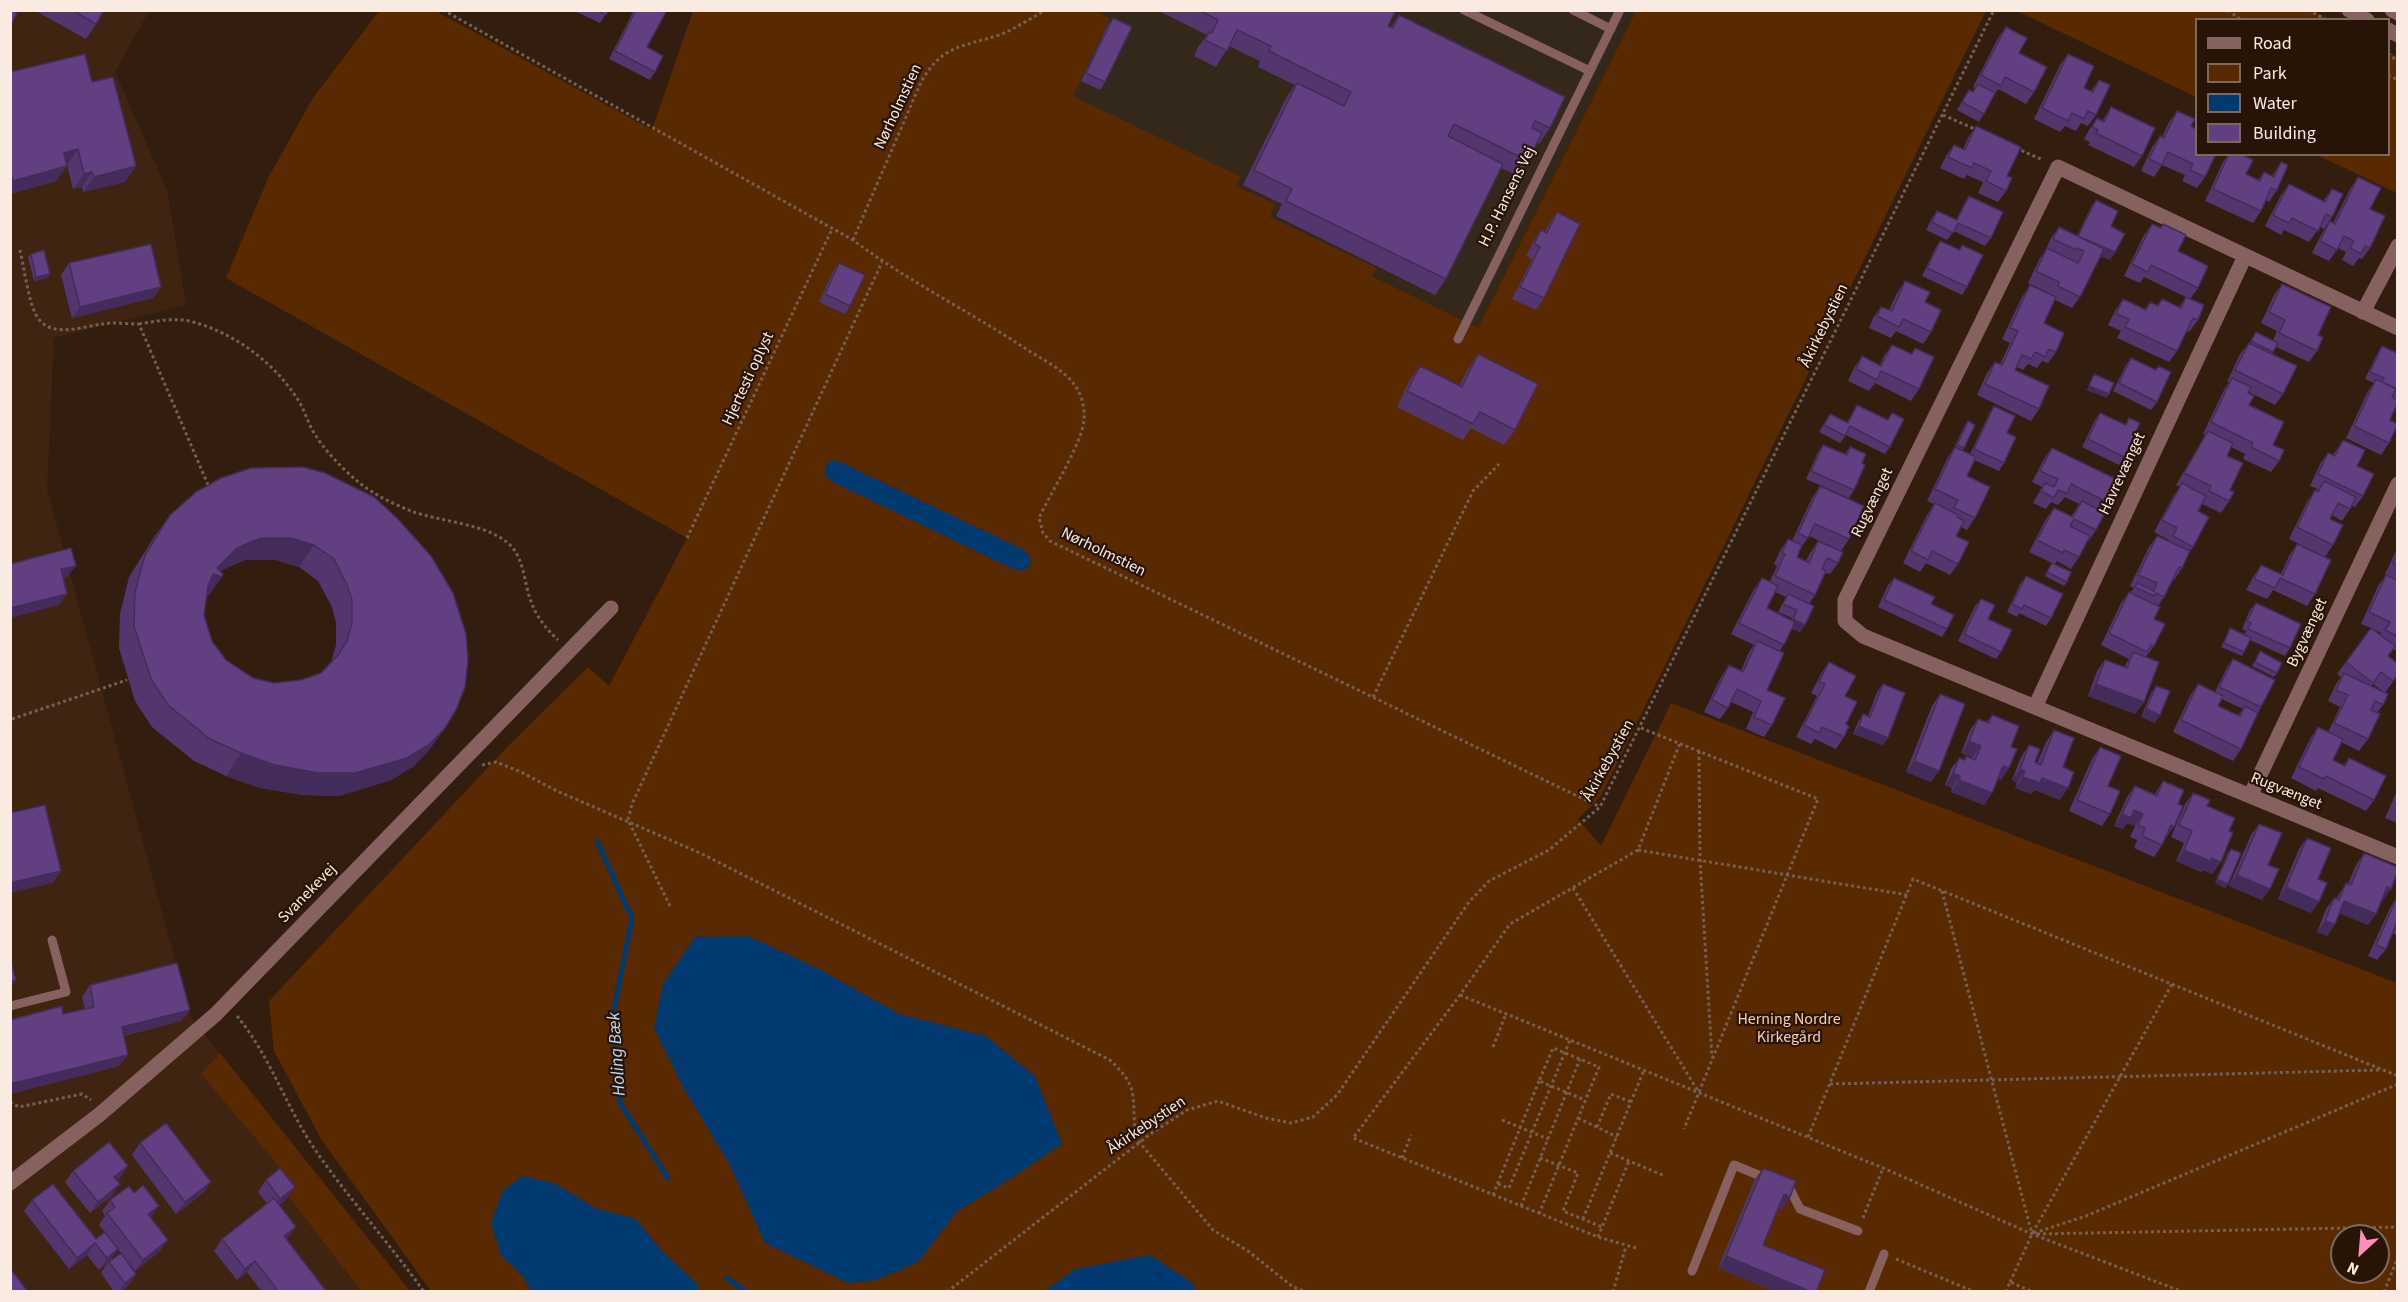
<!DOCTYPE html>
<html>
<head>
<meta charset="utf-8">
<style>
  body { margin:0 }
  #map { position:relative; width:2408px; height:1302px; overflow:hidden; background:#331d0f; font-family:"Source Sans 3",sans-serif }
  canvas { display:block }
  .frame { position:absolute; inset:0; border:12px solid #faebe2; pointer-events:none }
  .legend { position:absolute; left:2195px; top:18px; width:195px; height:138px; box-sizing:border-box; background:#281406; border:2px solid #7c6a5e; margin:0; padding:8px 10px; list-style:none; font-size:18px; color:#faebe2 }
  .legend li { display:flex; align-items:center; gap:12px; height:30px }
  .legend b { width:30px; border:2px solid #7c6a5e }
  .north { position:absolute; left:2330px; top:1224px; width:60px; height:60px; box-sizing:border-box; background:#281406; border:2px solid #7c6a5e; border-radius:50%; rotate:206deg; font-size:16px; font-weight:700; line-height:24px; text-align:center; color:#faebe2 }
  .north::after { content:''; display:block; margin:auto; width:21px; height:27px; background:#ff8eba; clip-path:polygon(50% 0,100% 100%,50% 72%,0 100%) }
</style>
</head>
<body>
<div id="map">
<canvas width="2408" height="1302"></canvas>
<div class="frame"></div>
<ul class="legend">
<li><b style="height:8px;background:#86615f"></b>Road</li>
<li><b style="height:16px;background:#592900"></b>Park</li>
<li><b style="height:16px;background:#013a71"></b>Water</li>
<li><b style="height:16px;background:#613f80"></b>Building</li>
</ul>
<div class="north">N</div>
</div>
<script>
const ctx = document.querySelector('canvas').getContext('2d');
ctx.lineJoin = 'round';
function fill(path, color) { ctx.fillStyle = color; ctx.fill(path, 'evenodd'); }
function trace(path, color, width, dash) { ctx.strokeStyle = color; ctx.lineWidth = width; ctx.lineCap = dash ? 'butt' : 'round'; ctx.setLineDash(dash || []); ctx.stroke(path); }
function drawText(font, color, halo, rows, align = 'center') {
  ctx.font = font + ' "Source Sans 3",sans-serif'; ctx.lineWidth = 4.5; ctx.setLineDash([]); ctx.textBaseline = 'middle'; ctx.strokeStyle = halo; ctx.fillStyle = color; for (const [text, x, y, turn = 0] of rows) {
    ctx.save(); ctx.translate(x, y); ctx.rotate((+turn || 0) * Math.PI / 180); ctx.textAlign = isNaN(turn) ? turn : align; if (halo) ctx.strokeText(text, 0, 0); ctx.fillText(text, 0, 0); ctx.restore();
  }
}
fill(new Path2D(`
  M 10,11 L 149,11 L 115,72 L 167,190 L 186,305 L 54,338 L 47,489 L 190,1015 L 400,1291 L 11,1291 Z`), '#3f2411');
fill(new Path2D(`
  M 1074,11 L 1636,11 L 1478,328 L 1026,106 Z`), '#34281a');
fill(new Path2D(`
  M 2311,10 L 2328,19 L 2196,20 L 2196,97 L 2017,11 Z
  M 379,11 L 436,11 L 652,130 L 693,11 L 1096,11 L 1110,18 L 1073,96 L 1241,177 L 1236,186 L 1275,204 L 1270,217 L 1377,268 L 1372,276 L 1478,328 L 1636,11 L 1986,11 L 1601,796 L 1578,819 L 1601,846 L 1671,703 L 2397,983 L 2397,1291 L 431,1291 L 321,1139 L 274,1051 L 269,1001 L 509,745 L 588,667 L 609,686 L 687,538 L 226,278 L 269,176 L 313,98 ZM 2342,1236 L 2378,1236 L 2378,1272 L 2342,1272 Z
  M 2389,52 L 2397,57 L 2397,193 L 2317,155 L 2388,154 Z
  M 220,1053 L 410,1291 L 361,1291 L 280,1185 L 283,1171 L 201,1074 Z`), '#592900');
fill(new Path2D(`
  M 832,461 L 840,462 L 1022,549 L 1030,556 L 1031,563 L 1023,571 L 1013,569 L 833,482 C 825,477 823,474 826,465 Z
  M 748,936 L 817,968 L 899,1014 L 986,1036 L 1035,1076 L 1062,1144 L 999,1186 L 957,1211 L 918,1262 L 876,1280 L 848,1283 L 765,1243 L 731,1167 L 682,1085 L 654,1028 L 663,984 L 695,937 Z
  M 523,1176 L 556,1184 L 595,1208 L 636,1219 L 662,1251 L 695,1282 L 700,1291 L 531,1291 L 522,1275 L 501,1256 L 491,1223 L 503,1190 Z
  M 1150,1255 L 1193,1283 L 1196,1291 L 1045,1291 L 1075,1269 Z`), '#013a71');
trace(new Path2D(`
  M 597,841 L 632,918 L 613,1014 L 620,1103 L 668,1178
  M 727,1278 L 746,1292`), '#013a71', 5);
trace(new Path2D(`
  M 443,10 L 853,240 C 906,280 967,310 1023,347 C 1039,358 1062,368 1074,384 C 1081,393 1085,407 1084,419 C 1083,442 1050,494 1039,518 L 1043,533 L 1050,541 L 1600,807
  M 2228,10 L 2241,20
  M 2308,10 L 2327,20
  M 2388,53 L 2398,62
  M 2388,75 L 2398,80
  M 1943,115 L 1977,130
  M 2016,148 L 2043,160
  M 853,240 L 921,82 C 943,44 963,47 999,35 C 1015,29 1031,18 1046,10
  M 20,250 C 24,267 28,298 35,313 C 48,340 80,327 102,324 C 114,322 127,324 139,324 L 209,487
  M 139,324 C 157,321 176,317 193,322 C 237,334 277,365 300,403 C 306,414 309,426 316,436 C 327,454 355,482 374,493 C 385,500 399,506 411,511 C 440,522 486,523 509,544 C 525,558 524,586 532,604 C 537,617 547,630 558,640
  M 687,538 L 832,229
  M 1373,697 L 1473,491 L 1499,464
  M 12,719 L 127,680
  M 1641,728 L 1818,799 L 1684,1129
  M 1699,751 L 1700,860 L 1712,1058
  M 482,765 L 496,762 L 521,772 L 557,791 L 700,853 L 1110,1060 C 1119,1069 1129,1078 1132,1091 C 1136,1108 1131,1126 1140,1143 L 1213,1230 L 1248,1251 L 1293,1287 L 1307,1292
  M 1638,850 L 1907,895
  M 1573,888 L 1698,1091
  M 1942,891 L 2032,1234
  M 670,906 L 628,820 L 632,804 L 882,262
  M 1460,995 L 1883,1168 L 2032,1234 L 2183,1292
  M 237,1016 C 271,1057 287,1110 318,1154 C 351,1201 390,1244 424,1292
  M 1493,1047 L 1506,1014
  M 1830,1084 L 2380,1070
  M 10,1102 L 19,1107 L 82,1094 L 91,1100
  M 1578,1118 L 1617,1137
  M 1502,1120 L 1548,1139
  M 1597,1127 L 1611,1094 L 1631,1102
  M 1808,1137 L 1913,879 L 2398,1076
  M 1610,1153 L 1665,1176
  M 1402,1158 L 1411,1135
  M 1540,1158 L 1578,1173 L 1563,1211 L 1602,1227
  M 1498,1184 L 1509,1188 L 1570,1040
  M 1493,1195 L 1539,1081
  M 1521,1206 L 1580,1059
  M 1539,1214 L 1599,1067 L 1553,1048 L 1539,1081 L 1585,1100
  M 1863,1218 L 1883,1168
  M 1583,1219 L 1644,1070
  M 2034,1233 L 2086,1216 L 2398,1084
  M 2037,1234 L 2398,1227
  M 1598,1237 L 1629,1161
  M 1636,1248 L 1598,1237 L 1353,1138 L 1460,995 L 1510,924 L 1638,850 L 1680,743
  M 1896,1259 L 1975,1292
  M 2010,1282 L 2032,1234 L 2172,984
  M 947,1292 L 1149,1135 L 1187,1110 L 1218,1101 L 1266,1118 L 1291,1123 L 1313,1117 L 1337,1095 L 1469,902 L 1489,881 L 1549,850 L 1600,807 L 1994,10
  M 1613,1292 L 1626,1246
  M 2006,1292 L 2010,1282 L 2033,1292
  M 2384,1292 L 2398,1257`), '#736053', 3, [3, 3]);
trace(new Path2D(`
  M 1464,10 L 1590,71
  M 1573,10 L 1611,29
  M 1458,339 L 1620,10
  M 10,1006 L 66,992 L 52,940
  M 1784,1185 L 1789,1187 L 1800,1209 L 1858,1231
  M 1692,1271 L 1734,1165 L 1768,1179
  M 1869,1292 L 1884,1254`), '#86615f', 9);
trace(new Path2D(`
  M 2363,312 L 2398,246
  M 2398,328 L 2058,167 L 1845,600 L 1845,621 L 1863,636 L 2398,857
  M 2035,707 L 2245,256
  M 2250,796 L 2398,484
  M 10,1183 L 99,1115 L 216,1014 L 611,608`), '#86615f', 15);
trace(new Path2D(`
  M 2349,10 L 2367,20
  M 2392,10 L 2398,13
  M 2388,30 L 2398,35`), '#86615f', 15);
fill(new Path2D(`
  M 34,10 L 104,10 L 96,24 L 86,39 Z
  M 578,10 L 608,10 L 600,23 L 577,12 Z
  M 634,10 L 667,10 L 647,47 L 655,72 L 650,80 L 609,59 Z
  M 1157,10 L 1396,10 L 1388,26 L 1391,27 L 1399,15 L 1550,128 L 1539,144 L 1537,143 L 1528,161 L 1518,176 L 1501,168 L 1446,279 L 1435,295 L 1276,216 L 1282,204 L 1243,185 L 1286,98 L 1295,85 L 1258,67 L 1260,61 L 1229,46 L 1216,67 L 1194,56 L 1198,47 L 1207,35 Z
  M 1113,18 L 1105,82 L 1100,90 L 1081,81 L 1107,26 Z
  M 2006,27 L 2019,53 L 2034,92 L 2026,104 L 1998,89 L 1979,122 L 1957,110 L 1969,90 L 1972,92 L 1975,88 L 1973,87 L 1998,38 Z
  M 2068,54 L 2084,88 L 2091,91 L 2099,80 L 2096,115 L 2088,126 L 2081,123 L 2076,131 L 2065,126 L 2060,132 L 2034,119 L 2060,65 Z
  M 10,72 L 92,82 L 136,166 L 125,182 L 83,192 L 82,187 L 73,189 L 67,165 L 56,181 L 10,194 Z
  M 2111,107 L 2142,156 L 2134,167 L 2088,145 L 2090,142 L 2084,139 L 2089,130 L 2097,118 L 2102,121 Z
  M 2177,111 L 2191,126 L 2205,177 L 2197,188 L 2182,181 L 2185,175 L 2162,165 L 2154,177 L 2141,171 L 2152,147 L 2160,136 L 2162,137 L 2169,122 Z
  M 1976,126 L 2007,176 L 2006,191 L 1998,202 L 1978,193 L 1983,182 L 1967,175 L 1964,179 L 1940,168 L 1946,156 L 1954,145 L 1963,149 L 1968,138 Z
  M 2229,154 L 2240,154 L 2246,174 L 2258,180 L 2264,172 L 2272,176 L 2281,162 L 2277,190 L 2269,202 L 2266,200 L 2261,211 L 2253,223 L 2205,201 L 2223,162 Z
  M 2358,177 L 2370,209 L 2370,248 L 2362,259 L 2359,258 L 2353,266 L 2342,260 L 2346,252 L 2338,248 L 2329,261 L 2312,253 L 2322,233 L 2330,221 L 2333,223 L 2350,189 Z
  M 2289,184 L 2323,201 L 2332,189 L 2332,217 L 2324,229 L 2320,227 L 2309,242 L 2284,230 L 2281,235 L 2265,226 L 2281,195 Z
  M 1969,196 L 1991,238 L 1985,246 L 1954,231 L 1947,240 L 1926,230 L 1932,218 L 1937,211 L 1956,220 L 1964,204 Z
  M 2096,200 L 2111,226 L 2115,252 L 2110,260 L 2100,256 L 2080,297 L 2072,308 L 2055,300 L 2044,323 L 2056,352 L 2048,363 L 2042,361 L 2037,368 L 2028,364 L 2023,370 L 2017,367 L 2015,370 L 2039,409 L 2031,421 L 1977,395 L 1987,373 L 1995,362 L 2000,364 L 2010,343 L 2002,339 L 2022,297 L 2030,285 L 2051,295 L 2051,294 L 2028,283 L 2039,260 L 2045,251 L 2051,238 L 2059,227 L 2077,236 L 2091,207 Z
  M 1557,212 L 1544,298 L 1536,310 L 1512,299 L 1532,259 L 1526,256 L 1533,242 L 1541,230 L 1545,232 L 1549,224 Z
  M 2152,224 L 2160,228 L 2163,224 L 2198,288 L 2190,299 L 2198,320 L 2189,332 L 2187,331 L 2177,351 L 2169,362 L 2117,338 L 2121,331 L 2108,325 L 2115,311 L 2123,299 L 2145,309 L 2150,302 L 2157,305 L 2162,299 L 2179,307 L 2186,297 L 2144,277 L 2140,283 L 2124,276 L 2144,235 Z
  M 1940,241 L 1959,250 L 1962,245 L 1967,287 L 1962,295 L 1922,276 L 1935,249 Z
  M 31,254 L 50,274 L 47,278 L 34,281 L 28,257 Z
  M 69,263 L 161,287 L 153,298 L 72,318 L 61,275 Z
  M 839,263 L 850,306 L 845,314 L 819,302 L 833,271 Z
  M 1905,281 L 1925,302 L 1931,332 L 1923,344 L 1896,331 L 1891,338 L 1869,328 L 1873,318 L 1881,307 L 1889,310 L 1897,293 Z
  M 2282,284 L 2318,335 L 2317,351 L 2309,362 L 2276,347 L 2272,354 L 2283,394 L 2275,405 L 2249,392 L 2249,405 L 2273,445 L 2279,461 L 2271,472 L 2243,459 L 2245,454 L 2231,447 L 2227,456 L 2230,490 L 2229,501 L 2221,513 L 2202,504 L 2198,511 L 2193,547 L 2188,554 L 2182,568 L 2174,580 L 2173,579 L 2164,597 L 2158,606 L 2154,619 L 2154,646 L 2146,657 L 2144,702 L 2135,714 L 2088,696 L 2097,671 L 2105,660 L 2124,667 L 2129,659 L 2101,645 L 2121,603 L 2129,592 L 2131,592 L 2134,588 L 2130,586 L 2149,547 L 2157,536 L 2168,541 L 2169,540 L 2154,532 L 2174,495 L 2180,487 L 2176,485 L 2205,435 L 2203,434 L 2224,390 L 2229,382 L 2227,382 L 2240,354 L 2249,343 L 2250,343 L 2256,332 L 2273,340 L 2277,331 L 2261,323 L 2274,295 Z
  M 1892,345 L 1911,354 L 1915,348 L 1919,389 L 1911,401 L 1875,383 L 1869,391 L 1848,381 L 1854,368 L 1862,356 L 1880,365 L 1884,356 Z
  M 2382,346 L 2397,353 L 2397,399 L 2393,397 L 2390,420 L 2389,443 L 2381,455 L 2346,438 L 2368,391 L 2374,383 L 2365,379 L 2377,354 Z
  M 1478,354 L 1515,430 L 1504,445 L 1471,428 L 1463,440 L 1397,407 L 1409,381 L 1420,366 L 1459,386 L 1468,369 Z
  M 2131,358 L 2155,370 L 2158,366 L 2157,402 L 2151,410 L 2113,391 L 2126,365 Z
  M 1857,405 L 1887,420 L 1892,413 L 1890,447 L 1885,454 L 1846,435 L 1840,443 L 1819,432 L 1830,414 L 1847,422 Z
  M 1994,406 L 2007,433 L 2004,463 L 1999,471 L 1974,460 L 1967,476 L 1975,518 L 1967,530 L 1961,527 L 1956,536 L 1958,564 L 1950,575 L 1926,563 L 1920,572 L 1903,563 L 1927,515 L 1934,504 L 1927,501 L 1947,459 L 1954,448 L 1965,425 L 1968,421 L 1964,448 L 1962,451 L 1970,454 L 1989,414 Z
  M 2100,413 L 2125,425 L 2129,418 L 2124,457 L 2119,465 L 2082,447 L 2095,420 Z
  M 2343,440 L 2357,466 L 2363,496 L 2355,507 L 2352,506 L 2342,521 L 2332,515 L 2330,519 L 2333,545 L 2325,557 L 2289,539 L 2307,502 L 2315,490 L 2316,491 L 2318,489 L 2310,486 L 2320,464 L 2328,453 L 2333,455 Z
  M 1823,445 L 1845,454 L 1850,447 L 1862,463 L 1854,490 L 1849,498 L 1806,479 L 1818,452 Z
  M 2052,448 L 2111,504 L 2104,514 L 2096,530 L 2088,542 L 2087,541 L 2079,557 L 2071,569 L 2057,561 L 2055,564 L 2067,582 L 2064,586 L 2045,576 L 2052,563 L 2029,552 L 2046,519 L 2054,508 L 2071,517 L 2079,504 L 2065,497 L 2058,505 L 2051,502 L 2046,509 L 2033,503 L 2042,487 L 2032,482 L 2044,459 Z
  M 303,467 L 445,728 L 429,750 L 414,766 L 391,780 L 339,796 L 303,795 L 260,788 L 226,776 L 194,761 L 152,727 L 135,701 L 119,648 L 120,614 L 129,577 L 154,537 L 170,515 ZM 245,560 L 276,560 L 299,567 L 318,581 L 332,607 L 336,622 L 336,645 L 331,663 L 321,673 L 301,680 L 274,683 L 253,678 L 226,660 L 212,641 L 204,615 L 206,599 L 223,574 L 221,571 L 222,570 Z
  M 1820,486 L 1849,539 L 1841,551 L 1809,536 L 1801,548 L 1797,557 L 1806,561 L 1810,553 L 1818,541 L 1838,563 L 1830,574 L 1825,573 L 1815,595 L 1809,604 L 1805,625 L 1800,632 L 1792,629 L 1780,651 L 1767,690 L 1772,725 L 1764,737 L 1746,729 L 1753,712 L 1731,702 L 1728,708 L 1720,719 L 1704,712 L 1721,677 L 1729,665 L 1741,671 L 1749,652 L 1754,645 L 1731,634 L 1754,589 L 1762,578 L 1770,581 L 1777,566 L 1774,564 L 1780,551 L 1788,539 L 1792,541 L 1812,498 ZM 1775,592 L 1786,597 L 1778,612 L 1792,618 L 1791,620 L 1767,608 Z
  M 2297,544 L 2315,594 L 2307,606 L 2273,590 L 2267,599 L 2246,590 L 2253,577 L 2261,565 L 2281,574 L 2289,556 Z
  M 2397,549 L 2397,651 L 2393,649 L 2388,656 L 2397,676 L 2385,693 L 2383,705 L 2377,713 L 2368,739 L 2359,751 L 2341,742 L 2333,760 L 2344,765 L 2349,758 L 2374,800 L 2366,811 L 2318,788 L 2316,791 L 2291,778 L 2310,739 L 2318,727 L 2328,732 L 2340,707 L 2328,701 L 2336,684 L 2341,677 L 2337,674 L 2371,628 L 2361,624 L 2378,586 L 2386,575 L 2389,576 L 2385,574 ZM 2372,629 L 2381,633 L 2381,635 ZM 2373,684 L 2384,692 L 2371,686 Z
  M 2026,576 L 2051,618 L 2046,626 L 2019,613 L 2017,617 L 2007,612 L 2020,584 Z
  M 1894,578 L 1947,629 L 1942,637 L 1878,607 L 1888,585 Z
  M 1981,599 L 2001,652 L 1996,659 L 1958,641 L 1975,606 Z
  M 2256,603 L 2290,648 L 2285,656 L 2250,640 L 2242,656 L 2221,647 L 2230,628 L 2244,635 L 2246,631 L 2242,629 L 2250,610 Z
  M 2260,651 L 2277,673 L 2274,677 L 2252,666 Z
  M 2233,659 L 2261,707 L 2258,713 L 2241,749 L 2233,761 L 2173,732 L 2190,696 L 2198,684 L 2215,692 L 2227,667 ZM 2222,699 L 2243,709 L 2238,715 L 2218,706 Z
  M 1829,662 L 1845,696 L 1846,724 L 1844,737 L 1836,749 L 1815,739 L 1811,744 L 1796,737 L 1817,696 L 1811,693 L 1821,674 Z
  M 1883,684 L 1888,738 L 1883,745 L 1853,734 L 1858,722 L 1863,714 L 1868,716 L 1877,692 Z
  M 2156,686 L 2155,723 L 2141,717 L 2151,693 Z
  M 1940,694 L 1931,782 L 1906,772 L 1932,706 Z
  M 1992,715 L 2011,747 L 2009,768 L 2001,780 L 1998,779 L 1992,793 L 1984,805 L 1951,792 L 1952,788 L 1945,785 L 1951,769 L 1959,758 L 1964,759 L 1966,756 L 1972,758 L 1972,757 L 1961,753 L 1970,730 L 1978,719 L 1987,722 Z
  M 2054,730 L 2063,767 L 2060,800 L 2035,790 L 2031,794 L 2015,788 L 2017,783 L 2012,780 L 2021,757 L 2029,745 L 2035,762 L 2037,763 L 2046,742 Z
  M 2100,747 L 2108,786 L 2110,814 L 2102,826 L 2069,811 L 2092,759 Z
  M 2163,781 L 2178,804 L 2166,838 L 2165,838 L 2162,845 L 2154,857 L 2134,848 L 2137,840 L 2130,837 L 2135,826 L 2127,823 L 2123,829 L 2114,826 L 2127,797 L 2135,786 L 2155,794 Z
  M 2397,791 L 2397,823 L 2385,818 Z
  M 2193,793 L 2229,831 L 2221,862 L 2212,874 L 2203,870 L 2201,872 L 2176,861 L 2184,843 L 2171,837 L 2185,804 Z
  M 2259,824 L 2268,865 L 2262,900 L 2229,886 L 2251,835 Z
  M 2307,838 L 2311,913 L 2278,899 L 2299,849 Z
  M 2231,849 L 2225,888 L 2215,883 L 2228,852 Z
  M 2364,853 L 2383,900 L 2382,900 L 2376,914 L 2368,925 L 2339,913 L 2335,924 L 2327,936 L 2317,932 L 2326,909 L 2334,898 L 2336,899 L 2346,883 L 2348,884 L 2356,865 Z
  M 2397,897 L 2397,935 L 2392,933 L 2386,949 L 2377,960 L 2368,956 L 2390,908 Z
  M 90,985 L 190,1010 L 181,1021 L 124,1036 L 119,1066 L 10,1094 L 10,1020 L 63,1014 L 85,1009 L 82,997 Z
  M 140,1143 L 211,1182 L 203,1193 L 176,1214 L 132,1155 Z
  M 128,1166 L 120,1178 L 117,1180 L 112,1196 L 90,1213 L 65,1182 L 73,1171 Z
  M 1763,1168 L 1790,1197 L 1782,1209 L 1778,1207 L 1763,1245 L 1816,1292 L 1776,1292 L 1718,1268 L 1755,1179 Z
  M 266,1180 L 287,1199 L 279,1205 L 288,1238 L 286,1240 L 327,1292 L 262,1292 L 247,1272 L 237,1280 L 214,1251 L 222,1239 L 267,1204 L 258,1192 Z
  M 32,1200 L 96,1239 L 105,1232 L 99,1225 L 105,1216 L 102,1211 L 110,1200 L 151,1217 L 160,1251 L 135,1271 L 118,1249 L 110,1260 L 136,1274 L 128,1286 L 121,1292 L 114,1292 L 101,1273 L 108,1262 L 99,1270 L 87,1255 L 69,1269 L 24,1211 Z`), '#53366e');
fill(new Path2D(`
  M 78,149 L 67,165 L 64,153 Z
  M 67,166 L 56,181 L 10,194 L 10,185 L 13,181 Z
  M 136,166 L 125,182 L 83,192 L 94,177 Z
  M 92,172 L 82,187 L 73,189 L 84,174 Z
  M 2078,236 L 2115,252 L 2110,260 L 2073,244 Z
  M 50,274 L 47,278 L 34,281 L 36,277 Z
  M 161,287 L 153,298 L 72,318 L 80,307 Z
  M 2089,386 L 2109,394 L 2107,398 L 2086,390 Z
  M 261,538 L 291,538 L 314,545 L 299,567 L 276,560 L 245,560 L 222,570 L 217,575 L 222,577 L 206,599 L 198,596 L 217,568 L 237,548 Z
  M 76,566 L 67,577 L 53,581 L 61,569 Z
  M 67,594 L 59,605 L 10,618 L 10,608 Z
  M 1793,619 L 1805,625 L 1800,632 L 1788,627 Z
  M 2096,684 L 2144,702 L 2135,714 L 2088,696 Z
  M 2146,709 L 2160,715 L 2155,723 L 2141,717 Z
  M 1859,726 L 1888,738 L 1883,745 L 1853,734 Z
  M 445,728 L 429,750 L 414,766 L 391,780 L 339,796 L 303,795 L 260,788 L 226,776 L 241,753 Z
  M 1969,741 L 1981,746 L 1972,757 L 1961,753 Z
  M 1914,761 L 1939,771 L 1931,782 L 1906,772 Z
  M 2003,766 L 2009,768 L 2001,780 L 1995,778 Z
  M 2020,769 L 2025,771 L 2017,783 L 2012,780 Z
  M 1953,773 L 1960,776 L 1952,788 L 1945,785 Z
  M 2023,777 L 2042,778 L 2068,788 L 2060,800 L 2035,790 L 2031,794 L 2015,788 Z
  M 1959,780 L 1992,793 L 1984,805 L 1951,792 Z
  M 2134,810 L 2143,814 L 2135,826 L 2127,823 L 2123,829 L 2114,826 L 2122,814 Z
  M 2171,825 L 2174,827 L 2166,838 L 2162,837 Z
  M 2184,850 L 2211,858 L 2221,862 L 2212,874 L 2203,870 L 2201,872 L 2176,861 Z
  M 61,871 L 53,883 L 10,893 L 10,883 Z
  M 2237,875 L 2270,889 L 2262,900 L 2229,886 Z
  M 2217,879 L 2228,884 L 2225,888 L 2215,883 Z
  M 2286,887 L 2319,902 L 2311,913 L 2278,899 Z
  M 2387,887 L 2391,889 L 2383,900 L 2379,898 Z
  M 2344,901 L 2376,914 L 2368,925 L 2336,912 Z
  M 2325,921 L 2335,924 L 2327,936 L 2317,932 Z
  M 16,980 L 10,988 L 10,981 Z
  M 190,1010 L 181,1021 L 114,1038 L 122,1027 Z
  M 128,1055 L 119,1066 L 10,1094 L 10,1084 Z
  M 128,1166 L 120,1178 L 106,1188 L 114,1177 Z
  M 211,1182 L 203,1193 L 176,1214 L 185,1202 Z
  M 120,1184 L 112,1196 L 90,1213 L 98,1202 Z
  M 295,1187 L 287,1199 L 272,1210 L 280,1199 Z
  M 1784,1194 L 1790,1197 L 1782,1209 L 1776,1206 Z
  M 159,1206 L 151,1217 L 148,1214 Z
  M 296,1227 L 288,1238 L 276,1248 L 284,1236 Z
  M 168,1240 L 160,1251 L 135,1271 L 143,1260 Z
  M 95,1243 L 87,1255 L 69,1269 L 77,1258 Z
  M 118,1249 L 110,1261 L 99,1270 L 107,1258 Z
  M 1726,1256 L 1812,1292 L 1776,1292 L 1718,1268 Z
  M 255,1261 L 247,1272 L 237,1280 L 245,1269 Z
  M 136,1274 L 128,1286 L 121,1292 L 119,1292 L 125,1283 Z`), '#442c5a');
const building = new Path2D(`
  M 10,10 L 17,13 L 12,23 L 10,22 Z
  M 72,10 L 104,10 L 96,24 Z
  M 596,10 L 608,10 L 606,15 Z
  M 636,10 L 667,10 L 647,47 L 663,56 L 655,72 L 615,51 Z
  M 1199,10 L 1396,10 L 1388,26 L 1393,28 L 1399,15 L 1565,97 L 1550,128 L 1535,121 L 1532,128 L 1542,133 L 1528,161 L 1454,124 L 1448,136 L 1503,164 L 1446,279 L 1286,201 L 1292,189 L 1254,170 L 1297,83 L 1344,106 L 1351,92 L 1269,51 L 1271,46 L 1237,30 L 1227,51 L 1205,40 L 1209,32 L 1212,33 L 1218,20 Z
  M 1113,18 L 1132,27 L 1105,82 L 1086,73 Z
  M 2006,27 L 2027,38 L 2019,53 L 2047,67 L 2034,92 L 2005,77 L 2001,86 L 1981,75 Z
  M 85,54 L 92,82 L 113,77 L 136,166 L 94,177 L 92,172 L 84,174 L 78,149 L 64,153 L 67,166 L 13,181 L 10,172 L 10,72 Z
  M 2068,54 L 2094,66 L 2084,88 L 2093,92 L 2099,80 L 2110,85 L 2096,115 L 2088,111 L 2084,119 L 2072,113 L 2068,121 L 2042,108 Z
  M 1978,84 L 1995,93 L 1984,114 L 1962,102 L 1969,90 L 1973,92 Z
  M 2111,107 L 2155,128 L 2142,156 L 2096,133 L 2098,130 L 2092,127 L 2097,118 L 2104,122 Z
  M 2177,111 L 2195,119 L 2191,126 L 2196,129 L 2196,154 L 2216,154 L 2205,177 L 2190,170 L 2193,164 L 2168,152 L 2162,165 L 2149,159 L 2160,136 L 2164,138 Z
  M 1976,126 L 2021,147 L 2007,176 L 2012,178 L 2006,191 L 1986,181 L 1991,171 L 1974,163 L 1972,168 L 1948,157 L 1954,145 L 1965,150 Z
  M 2229,154 L 2240,154 L 2253,160 L 2246,174 L 2260,181 L 2264,172 L 2274,177 L 2281,162 L 2288,165 L 2277,190 L 2271,188 L 2261,211 L 2213,189 Z
  M 2358,177 L 2381,188 L 2370,209 L 2385,216 L 2370,248 L 2365,246 L 2361,254 L 2350,248 L 2354,241 L 2344,236 L 2337,250 L 2320,241 L 2330,221 L 2335,224 Z
  M 2289,184 L 2325,202 L 2332,189 L 2343,194 L 2332,217 L 2326,214 L 2318,231 L 2292,218 L 2289,223 L 2273,215 Z
  M 1969,196 L 2003,212 L 1991,238 L 1958,223 L 1953,233 L 1932,222 L 1937,211 L 1957,220 Z
  M 2096,200 L 2118,211 L 2111,226 L 2125,234 L 2115,252 L 2078,236 Z
  M 1557,212 L 1580,224 L 1544,298 L 1520,287 L 1540,247 L 1534,244 L 1541,230 L 1547,233 Z
  M 2152,224 L 2161,228 L 2163,224 L 2186,235 L 2178,251 L 2208,266 L 2198,288 L 2151,265 L 2148,272 L 2132,264 Z
  M 2059,227 L 2104,249 L 2080,297 L 2058,286 L 2059,282 L 2036,271 L 2047,248 L 2078,263 L 2084,251 L 2077,248 L 2076,250 L 2053,239 Z
  M 1940,241 L 1960,250 L 1962,245 L 1983,255 L 1967,287 L 1927,268 Z
  M 151,244 L 161,287 L 80,307 L 69,263 Z
  M 44,250 L 50,274 L 36,277 L 31,254 Z
  M 839,263 L 865,275 L 850,306 L 825,294 Z
  M 1905,281 L 1930,292 L 1925,302 L 1941,310 L 1931,332 L 1903,319 L 1899,327 L 1877,316 L 1881,307 L 1892,311 Z
  M 2282,284 L 2331,307 L 2318,335 L 2323,337 L 2317,351 L 2279,333 L 2285,320 L 2269,312 Z
  M 2030,285 L 2056,297 L 2044,323 L 2064,333 L 2056,352 L 2049,349 L 2045,357 L 2035,352 L 2031,359 L 2022,355 L 2015,370 L 2049,386 L 2039,409 L 1985,384 L 1995,362 L 2002,365 L 2018,331 L 2010,328 Z
  M 2186,297 L 2204,305 L 2198,320 L 2193,318 L 2177,351 L 2125,327 L 2129,319 L 2116,314 L 2123,299 L 2146,310 L 2150,302 L 2158,306 L 2162,299 L 2181,308 Z
  M 2256,332 L 2278,343 L 2273,352 L 2251,341 Z
  M 2249,343 L 2297,366 L 2283,394 L 2235,370 Z
  M 1892,345 L 1912,354 L 1915,348 L 1934,357 L 1919,389 L 1881,371 L 1877,380 L 1856,369 L 1862,356 L 1881,366 Z
  M 2382,346 L 2397,353 L 2397,389 L 2382,382 L 2384,378 L 2370,372 Z
  M 1478,354 L 1538,384 L 1515,430 L 1480,412 L 1473,424 L 1407,391 L 1420,366 L 1462,387 Z
  M 2131,358 L 2156,370 L 2158,366 L 2171,372 L 2157,402 L 2119,383 Z
  M 2094,374 L 2114,383 L 2109,394 L 2089,386 Z
  M 2232,378 L 2251,387 L 2248,393 L 2254,396 L 2249,405 L 2284,422 L 2273,445 L 2284,450 L 2279,461 L 2251,447 L 2253,443 L 2211,422 Z
  M 2376,379 L 2396,389 L 2392,397 L 2397,400 L 2397,404 L 2390,420 L 2397,424 L 2397,426 L 2389,443 L 2354,426 Z
  M 1857,405 L 1888,420 L 1892,413 L 1904,419 L 1890,447 L 1850,426 L 1845,436 L 1824,425 L 1830,414 L 1848,423 Z
  M 1994,406 L 2015,416 L 2007,433 L 2016,437 L 2004,463 L 1974,449 Z
  M 2100,413 L 2126,425 L 2129,418 L 2140,423 L 2124,457 L 2088,439 Z
  M 1968,421 L 1975,425 L 1964,448 L 1957,445 Z
  M 2208,431 L 2233,443 L 2227,456 L 2243,463 L 2230,490 L 2234,492 L 2229,501 L 2209,491 L 2211,486 L 2184,473 Z
  M 2343,440 L 2365,450 L 2357,466 L 2374,474 L 2363,496 L 2318,474 L 2328,453 L 2335,456 Z
  M 1823,445 L 1847,455 L 1850,447 L 1866,454 L 1862,463 L 1865,465 L 1854,490 L 1811,471 Z
  M 1955,447 L 1976,457 L 1967,476 L 1990,487 L 1975,518 L 1954,508 L 1958,500 L 1935,489 Z
  M 2052,448 L 2122,482 L 2111,504 L 2071,484 L 2067,494 L 2058,490 L 2054,498 L 2041,491 L 2045,483 L 2054,487 L 2058,479 L 2040,471 Z
  M 303,467 L 325,473 L 374,497 L 397,518 L 431,556 L 453,593 L 466,634 L 468,660 L 465,687 L 456,710 L 445,728 L 430,744 L 407,758 L 355,773 L 318,773 L 275,765 L 241,753 L 210,739 L 168,705 L 151,679 L 134,626 L 135,592 L 145,555 L 170,515 L 196,492 L 221,478 L 251,468 ZM 261,538 L 291,538 L 314,545 L 334,559 L 347,585 L 352,600 L 352,623 L 347,641 L 338,655 L 321,673 L 301,680 L 274,683 L 253,678 L 226,660 L 212,641 L 204,615 L 208,586 L 213,574 L 222,577 L 223,574 L 217,568 L 237,548 Z
  M 2324,481 L 2356,497 L 2350,509 L 2338,503 L 2330,519 L 2343,525 L 2333,545 L 2297,527 L 2315,490 L 2318,492 Z
  M 2182,483 L 2206,496 L 2198,511 L 2209,517 L 2193,547 L 2173,536 L 2177,528 L 2162,520 Z
  M 1820,486 L 1864,506 L 1849,539 L 1815,524 L 1808,538 L 1798,533 Z
  M 2082,501 L 2105,513 L 2096,530 L 2074,519 L 2070,526 L 2090,536 L 2079,557 L 2064,550 L 2063,553 L 2037,540 L 2054,508 L 2073,517 Z
  M 1935,503 L 1958,515 L 1957,517 L 1964,521 L 1956,536 L 1969,542 L 1958,564 L 1932,551 L 1928,560 L 1911,551 Z
  M 2157,536 L 2190,551 L 2182,568 L 2179,567 L 2164,597 L 2156,593 L 2154,596 L 2135,587 L 2137,583 L 2154,591 L 2157,583 L 2138,575 Z
  M 1788,539 L 1802,545 L 1797,557 L 1809,563 L 1818,541 L 1843,552 L 1838,563 L 1827,558 L 1822,569 L 1826,571 L 1815,595 L 1775,576 L 1785,554 L 1782,553 Z
  M 2297,544 L 2331,560 L 2315,594 L 2280,578 L 2275,588 L 2254,579 L 2261,565 L 2283,575 Z
  M 71,548 L 76,566 L 61,569 L 67,594 L 10,608 L 10,564 Z
  M 2397,554 L 2397,565 L 2393,563 Z
  M 2052,563 L 2071,572 L 2067,582 L 2047,572 Z
  M 2386,575 L 2397,580 L 2397,636 L 2385,630 L 2390,622 L 2369,612 Z
  M 2026,576 L 2063,594 L 2051,618 L 2024,605 L 2022,609 L 2012,604 Z
  M 1762,578 L 1778,586 L 1767,608 L 1795,622 L 1784,645 L 1739,623 Z
  M 1894,578 L 1935,597 L 1931,604 L 1954,615 L 1947,629 L 1884,600 Z
  M 2129,592 L 2160,607 L 2154,619 L 2165,624 L 2154,646 L 2151,645 L 2147,652 L 2109,633 Z
  M 1788,594 L 1814,606 L 1805,625 L 1793,619 L 1797,610 L 1783,604 Z
  M 1981,599 L 1995,605 L 1988,619 L 2012,630 L 2001,652 L 1964,634 Z
  M 2256,603 L 2301,624 L 2290,648 L 2248,629 L 2251,623 L 2247,621 Z
  M 2230,628 L 2251,638 L 2244,652 L 2224,643 Z
  M 2371,628 L 2395,646 L 2388,656 L 2397,663 L 2397,676 L 2393,681 L 2381,672 L 2373,683 L 2346,662 Z
  M 1757,641 L 1784,653 L 1767,690 L 1785,698 L 1772,725 L 1754,717 L 1761,701 L 1737,689 L 1728,708 L 1712,700 L 1729,665 L 1743,672 Z
  M 2260,651 L 2282,663 L 2277,673 L 2255,662 Z
  M 2133,652 L 2159,662 L 2144,702 L 2096,684 L 2105,660 L 2127,668 Z
  M 2233,659 L 2275,680 L 2261,707 L 2219,687 Z
  M 1829,662 L 1856,676 L 1845,696 L 1857,702 L 1846,724 L 1849,726 L 1844,737 L 1822,727 L 1819,733 L 1804,725 L 1825,684 L 1819,682 Z
  M 2344,673 L 2388,694 L 2383,705 L 2375,701 L 2371,710 L 2380,714 L 2368,739 L 2334,723 L 2348,695 L 2336,690 Z
  M 1883,684 L 1905,693 L 1888,738 L 1859,726 L 1863,714 L 1870,717 Z
  M 2198,684 L 2223,696 L 2218,706 L 2240,716 L 2245,706 L 2258,713 L 2241,749 L 2181,720 Z
  M 2156,686 L 2170,691 L 2160,715 L 2146,709 Z
  M 1940,694 L 1965,704 L 1939,771 L 1914,761 Z
  M 1992,715 L 2019,726 L 2011,747 L 2017,749 L 2009,768 L 2003,766 L 1992,793 L 1959,780 L 1960,776 L 1953,773 L 1959,758 L 1965,760 L 1966,756 L 1975,760 L 1981,746 L 1969,741 L 1978,719 L 1989,723 Z
  M 2318,727 L 2343,739 L 2333,760 L 2345,766 L 2349,758 L 2386,776 L 2374,800 L 2326,776 L 2324,779 L 2299,767 Z
  M 2054,730 L 2074,738 L 2063,767 L 2074,772 L 2068,788 L 2042,778 L 2040,783 L 2023,777 L 2025,771 L 2020,769 L 2029,745 L 2040,749 L 2035,762 L 2041,765 Z
  M 2100,747 L 2121,756 L 2108,786 L 2120,791 L 2110,814 L 2077,800 Z
  M 2163,781 L 2184,790 L 2178,804 L 2183,806 L 2174,827 L 2171,825 L 2162,845 L 2142,836 L 2145,828 L 2138,825 L 2143,814 L 2134,810 L 2131,818 L 2122,814 L 2135,786 L 2157,796 Z
  M 2193,793 L 2210,800 L 2207,806 L 2235,818 L 2229,831 L 2233,832 L 2221,862 L 2211,858 L 2210,861 L 2184,850 L 2192,831 L 2179,825 Z
  M 45,805 L 61,871 L 10,883 L 10,813 Z
  M 2259,824 L 2282,833 L 2268,865 L 2279,869 L 2270,889 L 2237,875 Z
  M 2307,838 L 2331,848 L 2318,879 L 2327,883 L 2319,902 L 2286,887 Z
  M 2231,849 L 2241,853 L 2228,884 L 2217,879 Z
  M 2364,853 L 2397,867 L 2397,873 L 2391,889 L 2387,887 L 2376,914 L 2344,901 L 2335,924 L 2325,921 L 2334,898 L 2339,900 L 2346,883 L 2351,885 Z
  M 2397,897 L 2397,922 L 2386,949 L 2376,945 Z
  M 10,959 L 16,980 L 10,981 Z
  M 177,963 L 190,1010 L 122,1027 L 128,1055 L 10,1084 L 10,1020 L 62,1006 L 63,1014 L 94,1007 L 90,985 Z
  M 166,1123 L 211,1182 L 185,1202 L 140,1143 Z
  M 109,1142 L 128,1166 L 114,1177 L 120,1184 L 98,1202 L 73,1171 Z
  M 280,1168 L 295,1187 L 280,1199 L 266,1180 Z
  M 1763,1168 L 1796,1181 L 1790,1197 L 1784,1194 L 1763,1245 L 1825,1270 L 1816,1292 L 1812,1292 L 1726,1256 Z
  M 53,1184 L 96,1239 L 105,1232 L 118,1249 L 107,1258 L 95,1243 L 77,1258 L 32,1200 Z
  M 143,1185 L 159,1206 L 148,1214 L 168,1240 L 143,1260 L 107,1213 L 115,1207 L 110,1200 L 129,1186 L 134,1193 Z
  M 274,1198 L 296,1227 L 284,1236 L 327,1292 L 279,1292 L 255,1261 L 245,1269 L 222,1239 Z
  M 121,1253 L 136,1274 L 125,1283 L 109,1262 Z
  M 10,1268 L 28,1292 L 10,1292 Z`);
fill(building, '#613f80');
trace(building, '#442c5a', 1.5);
drawText('16px', '#faebe2', '#281406', [
  ["Nørholmstien",899,107,-65],
  ["H.P. Hansens Vej",1508,197,-64],
  ["Åkirkebystien",1825,326,-64],
  ["Hjertesti oplyst",749,379,-65],
  ["Havrevænget",2123,474,-65],
  ["Rugvænget",1873,503,-64],
  ["Nørholmstien",1103,553,26],
  ["Bygvænget",2308,633,-65],
  ["Åkirkebystien",1609,761,-61],
  ["Rugvænget",2286,792,22],
  ["Svanekevej",308,894,-46],
  ["Åkirkebystien",1147,1126,-34]
]);
drawText('16px', '#f8d0b7', '#281406', [
  ["Herning Nordre",1789,1020],
  ["Kirkegård",1789,1038]
]);
drawText('italic 18px', '#c0dcfe', '#281406', [
  ["Holing Bæk",618,1054,-94]
]);
</script>
</body>
</html>
